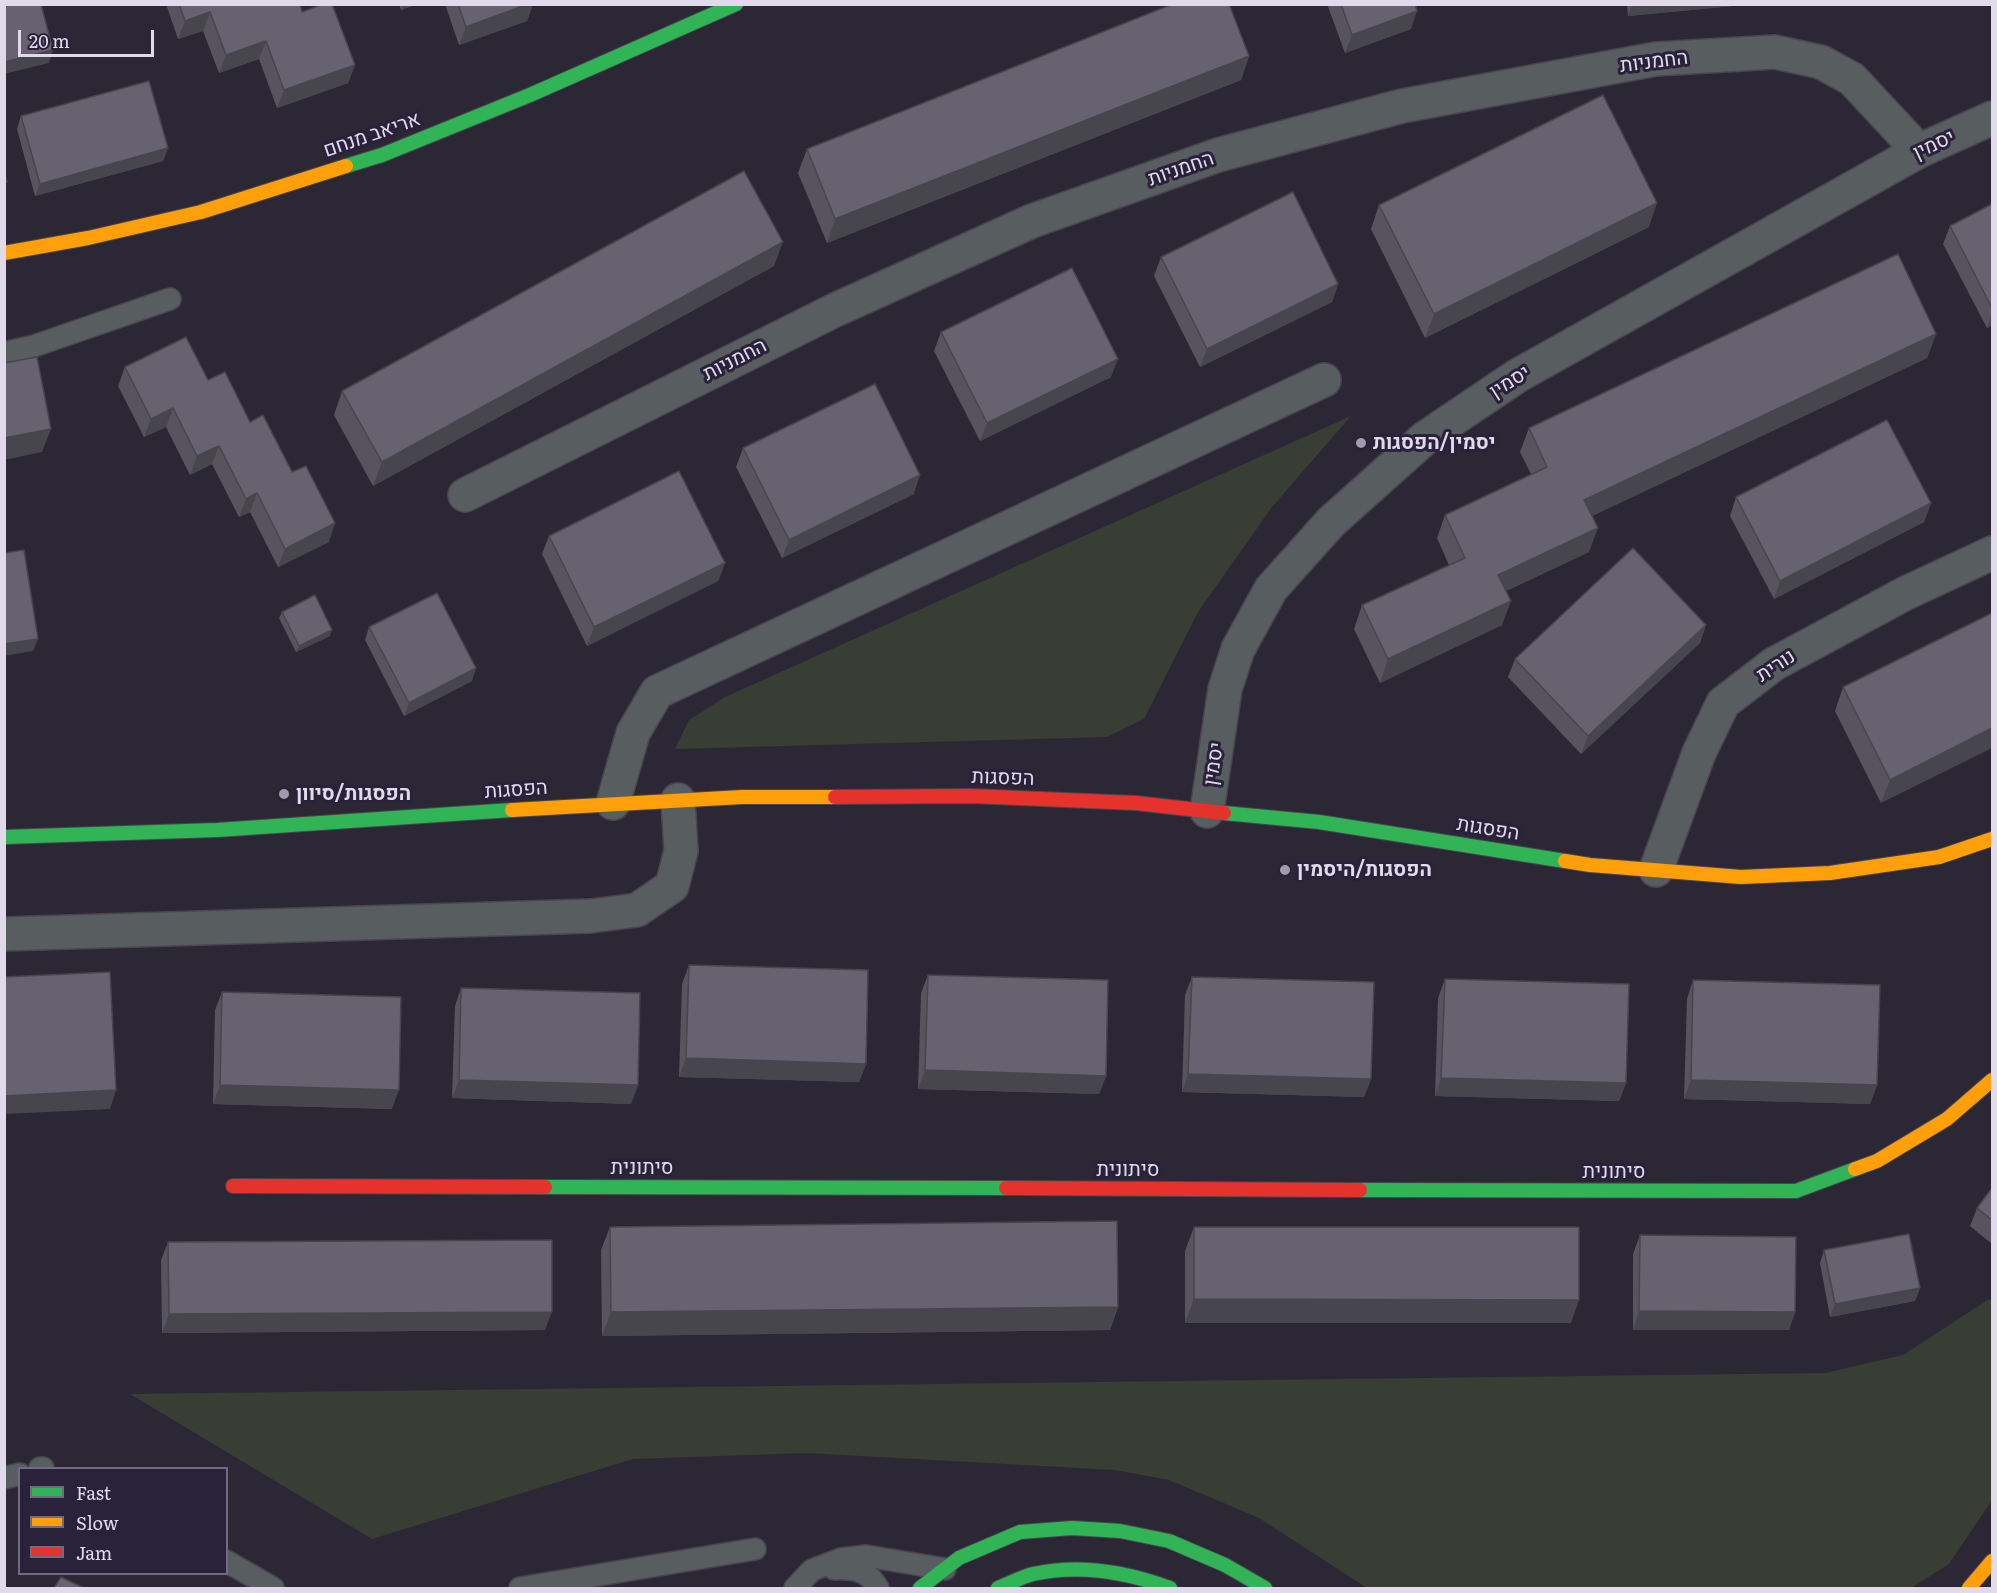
<!DOCTYPE html>
<html>
<head>
<meta charset="utf-8">
<style>
  body { margin:0 }
  #map { position:relative; width:1997px; height:1593px; overflow:hidden; background:#2b2734; font-family:Literata,serif }
  canvas { display:block }
  .frame { position:absolute; inset:0; border:6px solid #e0daeb; pointer-events:none }
  .legend { position:absolute; left:18px; top:1467px; width:210px; height:108px; box-sizing:border-box; background:#2a213a; border:2px solid #736b81; margin:0; padding:8px 10px; list-style:none; font-size:18px; color:#e0daeb }
  .legend li { display:flex; align-items:center; gap:12px; height:30px }
  .legend b { width:30px; border:2px solid #736b81 }
  .scale { position:absolute; left:18px; top:30px; width:136px; height:27px; box-sizing:border-box; border:3px solid #e0daeb; border-top:0; padding-left:8px; font-size:18px; line-height:21px; white-space:nowrap; color:#e0daeb; -webkit-text-stroke:4px #2a213a; paint-order:stroke }
</style>
</head>
<body>
<div id="map">
<canvas width="1997" height="1593"></canvas>
<div class="frame"></div>
<ul class="legend">
<li><b style="height:8px;background:#30b455"></b>Fast</li>
<li><b style="height:8px;background:#ff9f0a"></b>Slow</li>
<li><b style="height:8px;background:#e5322d"></b>Jam</li>
</ul>
<div class="scale">20 m</div>
</div>
<script>
const ctx = document.querySelector('canvas').getContext('2d');
ctx.lineJoin = 'round';
function fill(path, color) { ctx.fillStyle = color; ctx.fill(path, 'evenodd'); }
function trace(path, color, width, dash) { ctx.strokeStyle = color; ctx.lineWidth = width; ctx.lineCap = dash ? 'butt' : 'round'; ctx.setLineDash(dash || []); ctx.stroke(path); }
function drawText(font, color, halo, rows, align = 'center') {
  ctx.font = font + ' Literata,Heebo,serif'; ctx.lineWidth = 6; ctx.setLineDash([]); ctx.textBaseline = 'middle'; ctx.strokeStyle = halo; ctx.fillStyle = color; for (const [text, x, y, turn = 0] of rows) {
    ctx.save(); ctx.translate(x, y); ctx.rotate((+turn || 0) * Math.PI / 180); ctx.textAlign = isNaN(turn) ? turn : align; if (halo) ctx.strokeText(text, 0, 0); ctx.fillText(text, 0, 0); ctx.restore();
  }
}
fill(new Path2D(`
  M 1351,416 L 1272,507 L 1198,612 L 1144,719 L 1107,737 L 675,749 L 689,720 L 725,697 Z
  M 1989,1299 L 1992,1300 L 1992,1500 L 1949,1564 L 1911,1588 L 1367,1588 L 1259,1518 L 1169,1480 L 1115,1470 L 806,1453 L 633,1459 L 372,1539 L 130,1394 L 1825,1373 L 1903,1355 Z`), '#383e33');
const lane = new Path2D(`
  M 4,353 L 34,346 L 170,299
  M 40,1468 L 43,1468
  M 4,1478 L 20,1474
  M 226,1561 L 273,1588
  M 834,1569 C 854,1568 868,1570 878,1588
  M 520,1588 L 755,1549
  M 795,1588 L 812,1570 L 841,1559 L 866,1556 L 945,1569`);
const street = new Path2D(`
  M 465,495 L 835,310 L 1032,221 L 1218,155 L 1402,106 L 1656,59 L 1775,52 L 1821,62 L 1852,79 L 1919,151
  M 613,803 L 633,733 L 657,692 L 1324,380
  M 1207,811 L 1225,689 L 1238,649 L 1271,589 L 1331,522 L 1425,438 L 1517,376 L 1919,151 L 1992,118
  M 1656,870 L 1699,753 L 1723,703 L 1774,664 L 1906,593 L 1992,553
  M 4,934 L 591,916 L 637,910 L 672,886 L 681,851 L 678,800`);
const fast = new Path2D(`
  M 346,166 L 382,155 L 530,95 L 736,4
  M 1224,813 L 1319,822 L 1565,861
  M 4,837 L 217,830 L 512,810
  M 545,1187 L 1006,1188
  M 1360,1190 L 1796,1191 L 1855,1169
  M 920,1588 L 959,1558 L 1020,1532 L 1072,1528 L 1120,1531 L 1169,1541 L 1225,1565 L 1265,1588
  M 998,1588 C 1009,1584 1021,1577 1033,1574 C 1078,1564 1127,1572 1170,1588`);
const slow = new Path2D(`
  M 4,253 L 88,238 L 201,212 L 346,166
  M 512,810 L 742,797 L 835,797
  M 1565,861 L 1590,865 L 1741,877 L 1830,873 L 1939,857 L 1992,839
  M 1855,1169 L 1877,1161 L 1947,1119 L 1992,1080
  M 1969,1588 L 1992,1561`);
const jam = new Path2D(`
  M 835,797 L 971,796 L 1136,803 L 1224,813
  M 233,1186 L 545,1187
  M 1006,1188 L 1360,1190`);
trace(lane, '#494450', 24);
trace(street, '#494450', 36);
trace(fast, '#494450', 16);
trace(slow, '#494450', 16);
trace(jam, '#494450', 16);
trace(lane, '#585d5f', 21);
trace(street, '#585d5f', 33);
trace(fast, '#30b455', 14);
trace(slow, '#ff9f0a', 14);
trace(jam, '#e5322d', 14);
fill(new Path2D(`
  M 166,4 L 300,4 L 302,12 L 355,65 L 348,83 L 277,108 L 259,59 L 219,73 L 203,31 L 178,39 Z
  M 399,4 L 417,4 L 401,10 Z
  M 445,4 L 533,4 L 527,21 L 459,45 Z
  M 1327,4 L 1415,4 L 1411,29 L 1345,53 Z
  M 1627,4 L 1754,4 L 1628,16 Z
  M 1249,56 L 1241,80 L 827,243 L 798,173 L 807,149 Z
  M 21,116 L 168,148 L 163,161 L 35,196 L 17,129 Z
  M 1992,204 L 1992,325 L 1987,328 L 1943,244 L 1950,226 Z
  M 1379,205 L 1649,227 L 1425,338 L 1371,229 Z
  M 1161,257 L 1338,284 L 1332,302 L 1200,367 L 1154,276 Z
  M 774,266 L 373,486 L 334,415 L 342,391 Z
  M 941,332 L 1111,377 L 980,441 L 934,351 Z
  M 1936,334 L 1927,358 L 1592,516 L 1589,552 L 1506,591 L 1502,625 L 1380,683 L 1354,629 L 1362,605 L 1449,565 L 1437,538 L 1445,515 L 1531,474 L 1520,452 L 1529,428 Z
  M 125,367 L 208,380 L 250,422 L 292,472 L 329,542 L 278,567 L 250,512 L 239,517 L 212,464 L 190,475 L 166,427 L 144,437 L 118,386 Z
  M 743,448 L 914,494 L 782,558 L 736,467 Z
  M 1736,497 L 1931,503 L 1924,522 L 1774,599 L 1730,516 Z
  M 549,536 L 725,563 L 718,581 L 587,646 L 542,554 Z
  M 282,612 L 330,636 L 296,652 L 279,618 Z
  M 1992,613 L 1881,803 L 1835,711 L 1843,687 Z
  M 1706,625 L 1700,643 L 1581,754 L 1508,677 L 1515,659 Z
  M 369,627 L 472,681 L 404,716 L 365,640 Z
  M 689,965 L 866,1064 L 859,1082 L 679,1077 L 682,984 Z
  M 928,975 L 1106,1076 L 1099,1094 L 918,1089 L 921,993 Z
  M 1192,977 L 1371,1079 L 1364,1097 L 1182,1092 L 1185,995 Z
  M 1445,979 L 1626,1083 L 1619,1101 L 1435,1096 L 1438,998 Z
  M 1693,980 L 1877,1085 L 1870,1104 L 1684,1099 L 1687,999 Z
  M 461,988 L 638,1085 L 631,1104 L 452,1098 L 455,1006 Z
  M 222,992 L 392,1109 L 213,1104 L 215,1010 Z
  M 1992,1188 L 1992,1244 L 1970,1226 L 1977,1208 Z
  M 610,1227 L 1118,1307 L 1110,1330 L 602,1336 L 601,1250 Z
  M 1194,1227 L 1571,1323 L 1185,1323 L 1185,1251 Z
  M 1640,1235 L 1795,1312 L 1789,1330 L 1633,1330 L 1633,1254 Z
  M 168,1242 L 545,1330 L 162,1333 L 161,1260 Z
  M 1824,1250 L 1920,1288 L 1915,1301 L 1830,1317 L 1820,1263 Z`), '#58545f');
fill(new Path2D(`
  M 403,4 L 417,4 L 401,10 Z
  M 528,4 L 533,4 L 527,21 L 459,45 L 466,27 Z
  M 1632,4 L 1754,4 L 1628,16 Z
  M 1417,11 L 1411,29 L 1345,53 L 1352,35 Z
  M 210,12 L 203,31 L 178,39 L 185,21 Z
  M 266,41 L 259,59 L 219,73 L 226,55 Z
  M 53,50 L 49,63 L 4,74 L 4,62 Z
  M 1249,56 L 1241,80 L 827,243 L 835,219 Z
  M 355,65 L 348,83 L 277,108 L 284,90 Z
  M 168,148 L 163,161 L 35,196 L 40,184 Z
  M 1657,203 L 1649,227 L 1425,338 L 1434,314 Z
  M 783,242 L 774,266 L 373,486 L 382,462 Z
  M 1338,284 L 1332,302 L 1200,367 L 1207,349 Z
  M 1992,312 L 1992,325 L 1987,328 Z
  M 1936,334 L 1927,358 L 1575,524 L 1584,500 Z
  M 1118,359 L 1111,377 L 980,441 L 987,423 Z
  M 173,408 L 166,427 L 144,437 L 151,419 Z
  M 51,429 L 42,452 L 4,460 L 4,438 Z
  M 219,446 L 212,464 L 190,475 L 197,456 Z
  M 920,475 L 914,494 L 782,558 L 789,540 Z
  M 257,493 L 250,512 L 239,517 L 246,499 Z
  M 1931,503 L 1924,522 L 1774,599 L 1780,581 Z
  M 335,523 L 329,542 L 278,567 L 285,549 Z
  M 1598,528 L 1589,552 L 1490,598 L 1498,575 Z
  M 725,563 L 718,581 L 587,646 L 594,627 Z
  M 1511,601 L 1502,625 L 1380,683 L 1388,659 Z
  M 1706,625 L 1700,643 L 1581,754 L 1588,736 Z
  M 332,630 L 330,636 L 296,652 L 299,646 Z
  M 38,639 L 33,651 L 4,656 L 4,644 Z
  M 476,668 L 472,681 L 404,716 L 409,703 Z
  M 1992,728 L 1992,748 L 1881,803 L 1890,780 Z
  M 686,1058 L 866,1064 L 859,1082 L 679,1077 Z
  M 925,1070 L 1106,1076 L 1099,1094 L 918,1089 Z
  M 1188,1074 L 1371,1079 L 1364,1097 L 1182,1092 Z
  M 1441,1078 L 1626,1083 L 1619,1101 L 1435,1096 Z
  M 459,1080 L 638,1085 L 631,1104 L 452,1098 Z
  M 1691,1080 L 1877,1085 L 1870,1104 L 1684,1099 Z
  M 220,1085 L 399,1090 L 392,1109 L 213,1104 Z
  M 116,1090 L 110,1109 L 4,1114 L 4,1096 Z
  M 1920,1288 L 1915,1301 L 1830,1317 L 1835,1304 Z
  M 1194,1299 L 1579,1300 L 1571,1323 L 1185,1323 Z
  M 1118,1307 L 1110,1330 L 602,1336 L 611,1312 Z
  M 1639,1311 L 1795,1312 L 1789,1330 L 1633,1330 Z
  M 552,1312 L 545,1330 L 162,1333 L 169,1314 Z`), '#47454e');
const building = new Path2D(`
  M 4,4 L 41,4 L 53,50 L 4,62 Z
  M 179,4 L 300,4 L 302,12 L 323,4 L 332,4 L 355,65 L 284,90 L 266,41 L 226,55 L 210,12 L 185,21 Z
  M 458,4 L 528,4 L 466,27 Z
  M 1173,4 L 1229,4 L 1249,56 L 835,219 L 807,149 Z
  M 1341,4 L 1415,4 L 1417,11 L 1352,35 Z
  M 149,81 L 168,148 L 40,184 L 21,116 Z
  M 1603,95 L 1657,203 L 1434,314 L 1379,205 Z
  M 4,171 L 7,182 L 4,182 Z
  M 744,171 L 783,242 L 382,462 L 342,391 Z
  M 1293,192 L 1338,284 L 1207,349 L 1161,257 Z
  M 1992,204 L 1992,308 L 1950,226 Z
  M 1898,254 L 1936,334 L 1584,500 L 1598,528 L 1498,575 L 1511,601 L 1388,659 L 1362,605 L 1465,558 L 1445,515 L 1547,467 L 1529,428 Z
  M 1072,268 L 1118,359 L 987,423 L 941,332 Z
  M 186,337 L 208,380 L 225,372 L 250,422 L 263,415 L 292,472 L 306,466 L 335,523 L 285,549 L 257,493 L 246,499 L 219,446 L 197,456 L 173,408 L 151,419 L 125,367 Z
  M 37,357 L 51,429 L 4,438 L 4,363 Z
  M 875,384 L 920,475 L 789,540 L 743,448 Z
  M 1887,420 L 1931,503 L 1780,581 L 1736,497 Z
  M 679,471 L 725,563 L 594,627 L 549,536 Z
  M 1633,548 L 1706,625 L 1588,736 L 1515,659 Z
  M 24,550 L 38,639 L 4,644 L 4,553 Z
  M 437,593 L 476,668 L 409,703 L 369,627 Z
  M 315,595 L 332,630 L 299,646 L 282,612 Z
  M 1992,613 L 1992,728 L 1890,780 L 1843,687 Z
  M 689,965 L 868,970 L 866,1064 L 686,1058 Z
  M 110,972 L 116,1090 L 4,1096 L 4,977 Z
  M 928,975 L 1108,980 L 1106,1076 L 925,1070 Z
  M 1192,977 L 1374,982 L 1371,1079 L 1188,1074 Z
  M 1445,979 L 1629,984 L 1626,1083 L 1441,1078 Z
  M 1693,980 L 1880,985 L 1877,1085 L 1691,1080 Z
  M 461,988 L 640,993 L 638,1085 L 459,1080 Z
  M 222,992 L 401,997 L 399,1090 L 220,1085 Z
  M 1992,1188 L 1992,1220 L 1977,1208 Z
  M 1117,1221 L 1118,1307 L 611,1312 L 610,1227 Z
  M 1194,1227 L 1579,1227 L 1579,1300 L 1194,1299 Z
  M 1909,1234 L 1920,1288 L 1835,1304 L 1824,1250 Z
  M 1640,1235 L 1796,1237 L 1795,1312 L 1639,1311 Z
  M 552,1240 L 552,1312 L 169,1314 L 168,1242 Z
  M 61,1577 L 84,1588 L 54,1588 Z`);
fill(building, '#66626f');
trace(building, '#47454e', 1.5);
for (const [x, y, r, color] of [
  [1361,443,6,"#a19bab"],
  [284,794,6,"#a19bab"],
  [1285,870,6,"#a19bab"]
]) { const dot = new Path2D(); dot.arc(x, y, r, 0, 2 * Math.PI); ctx.fillStyle = color; ctx.fill(dot); trace(dot, '#2a213a', 2); }
drawText('20px', '#e0daeb', '#2a213a', [
  ["החמניות",1654,62,-7],
  ["אריאב מנחם",372,135,-19],
  ["יסמין",1934,145,-25],
  ["החמניות",1181,169,-19],
  ["החמניות",735,360,-27],
  ["יסמין",1510,382,-32],
  ["נורית",1776,666,-33],
  ["יסמין",1214,764,-81],
  ["הפסגות",1003,778,2],
  ["הפסגות",516,790,-4],
  ["הפסגות",1488,829,9],
  ["סיתונית",642,1168],
  ["סיתונית",1128,1170],
  ["סיתונית",1614,1172]
]);
drawText('bold 20px', '#e0daeb', '#2a213a', [
  ["יסמין/הפסגות",1373,443],
  ["הפסגות/סיוון",296,794],
  ["הפסגות/היסמין",1297,870]
], 'left');
</script>
</body>
</html>
